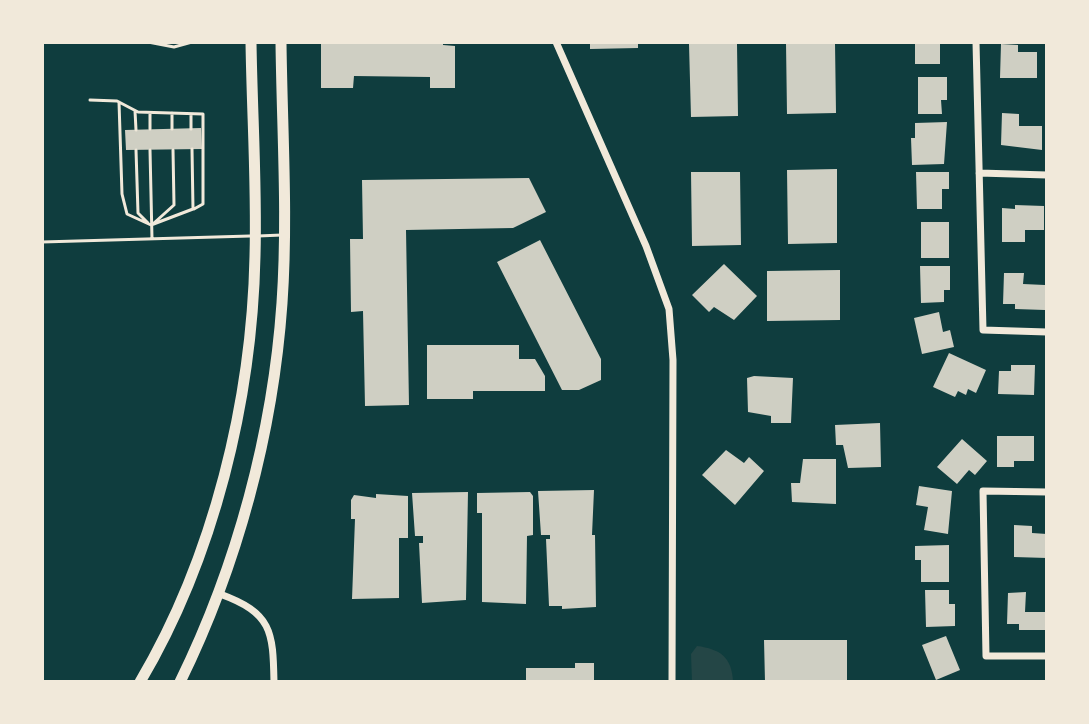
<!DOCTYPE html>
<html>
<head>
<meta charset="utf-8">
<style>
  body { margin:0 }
  #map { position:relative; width:1089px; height:724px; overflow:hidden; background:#0f3d3e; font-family:"Source Sans 3",sans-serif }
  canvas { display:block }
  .frame { position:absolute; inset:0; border:44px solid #f1e9da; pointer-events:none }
</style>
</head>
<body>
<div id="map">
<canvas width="1089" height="724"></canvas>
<div class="frame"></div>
</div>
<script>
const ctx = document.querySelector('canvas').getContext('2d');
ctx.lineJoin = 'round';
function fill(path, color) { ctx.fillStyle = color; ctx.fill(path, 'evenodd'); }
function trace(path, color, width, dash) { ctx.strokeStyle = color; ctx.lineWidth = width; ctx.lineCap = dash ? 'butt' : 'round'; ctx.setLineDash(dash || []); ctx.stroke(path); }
fill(new Path2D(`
  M 697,646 C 720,649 732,657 733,682 L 692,682 L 691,654 Z`), '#244646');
fill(new Path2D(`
  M 321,42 L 443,42 L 443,45 L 455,46 L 455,88 L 430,88 L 430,77 L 354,76 L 353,88 L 321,88 Z
  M 590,42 L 638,42 L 638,48 L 590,49 Z
  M 915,42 L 940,42 L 940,64 L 915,64 Z
  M 786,43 L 835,43 L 836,113 L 787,114 Z
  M 689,44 L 737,44 L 738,116 L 691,117 Z
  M 1001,44 L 1018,45 L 1018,52 L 1037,52 L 1037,78 L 1000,78 Z
  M 918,77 L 947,77 L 947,100 L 941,100 L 942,114 L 918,114 Z
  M 1002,113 L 1019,114 L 1019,126 L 1042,126 L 1042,150 L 1001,145 Z
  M 947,122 L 944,164 L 912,165 L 911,138 L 915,138 L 915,123 Z
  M 201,128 L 202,149 L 126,150 L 125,130 Z
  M 837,169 L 837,243 L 788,244 L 787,170 Z
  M 691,172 L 740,172 L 741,245 L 692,246 Z
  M 916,172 L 949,172 L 949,189 L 942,189 L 942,209 L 917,209 Z
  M 529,178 L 546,212 L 513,228 L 406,230 L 409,405 L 365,406 L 363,311 L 351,312 L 350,239 L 363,239 L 362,180 Z
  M 1015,205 L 1044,206 L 1044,230 L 1025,230 L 1025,242 L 1002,242 L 1002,208 L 1015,209 Z
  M 921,222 L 949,222 L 949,258 L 921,258 Z
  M 540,240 L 601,359 L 601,380 L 579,390 L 562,390 L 497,262 Z
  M 724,264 L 757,296 L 734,320 L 714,307 L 709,312 L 692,295 Z
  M 920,266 L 950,266 L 950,290 L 944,290 L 944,302 L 921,303 Z
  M 840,270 L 840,320 L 767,321 L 767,271 Z
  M 1004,273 L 1024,273 L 1023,284 L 1045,285 L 1045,310 L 1015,309 L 1015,304 L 1003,304 Z
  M 939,312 L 943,332 L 950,330 L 954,347 L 922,354 L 914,318 Z
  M 427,345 L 519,345 L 519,359 L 535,359 L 545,376 L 545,391 L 473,391 L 473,399 L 427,399 Z
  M 949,353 L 986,370 L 976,393 L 968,389 L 966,395 L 958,391 L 955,397 L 933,387 Z
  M 1011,365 L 1035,365 L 1034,395 L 998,394 L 999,371 L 1011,371 Z
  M 754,376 L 793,378 L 791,423 L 771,423 L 771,416 L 748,412 L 747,378 Z
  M 880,423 L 881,467 L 848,468 L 843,445 L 836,445 L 835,425 Z
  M 997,436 L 1034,436 L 1034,461 L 1014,461 L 1014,467 L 997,467 Z
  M 962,439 L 987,461 L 975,475 L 969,470 L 957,484 L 937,467 Z
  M 726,450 L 744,463 L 749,457 L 764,471 L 735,505 L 702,475 Z
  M 803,459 L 836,459 L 836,504 L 792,502 L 791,483 L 800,483 Z
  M 919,486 L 952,491 L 948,534 L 924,530 L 928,507 L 916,505 Z
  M 594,490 L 592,535 L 595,535 L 596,607 L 562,609 L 562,606 L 549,606 L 546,539 L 550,539 L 550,535 L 541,535 L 538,491 Z
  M 468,492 L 466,600 L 422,603 L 419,543 L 423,543 L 423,536 L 415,536 L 412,493 Z
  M 530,492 L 533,496 L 533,535 L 527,536 L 526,604 L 482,602 L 482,513 L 477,513 L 477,493 Z
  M 376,494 L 408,496 L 408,538 L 399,538 L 399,598 L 352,599 L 355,519 L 351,519 L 351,500 L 354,495 L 376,498 Z
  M 1014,525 L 1032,526 L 1032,533 L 1047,534 L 1047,558 L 1014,557 Z
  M 949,545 L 949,582 L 921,582 L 921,560 L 915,560 L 915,546 Z
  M 925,590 L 949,590 L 949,604 L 955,604 L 955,626 L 926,627 Z
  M 1026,592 L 1025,612 L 1047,612 L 1047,630 L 1019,630 L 1019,624 L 1007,624 L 1008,593 Z
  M 946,636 L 960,670 L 936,680 L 922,645 Z
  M 764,640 L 847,640 L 847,682 L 765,682 Z
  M 575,663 L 594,663 L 594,682 L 526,682 L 526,668 L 575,668 Z`), '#cfcfc3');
trace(new Path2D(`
  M 148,42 L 174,47 L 192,42
  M 90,100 L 117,101 L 138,112 L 203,114 L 203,204 L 194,209
  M 119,102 L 122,194 L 127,214 L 151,225 L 193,209 L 192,149
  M 135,111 L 136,130
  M 150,113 L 150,129
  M 172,129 L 172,113
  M 191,129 L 191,114
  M 136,150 L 138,213 L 148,223
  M 150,150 L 152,239
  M 154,223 L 174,205 L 173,150
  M 258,236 L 282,235
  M 42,242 L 250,236`), '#f1e9da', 3);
trace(new Path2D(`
  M 556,42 L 646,246 L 669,309 L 673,360 L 672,682
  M 976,42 L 983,330 L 1047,332
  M 979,173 L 1047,175
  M 1047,492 L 983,491 L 986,656 L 1047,656
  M 220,594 C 272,613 273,631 274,682`), '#f1e9da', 7);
trace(new Path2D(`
  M 140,682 C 214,557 252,400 255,256 C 257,185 252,113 251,42
  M 180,682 C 237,566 273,433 282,303 C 288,217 282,129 281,42`), '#f1e9da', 11);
</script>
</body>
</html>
